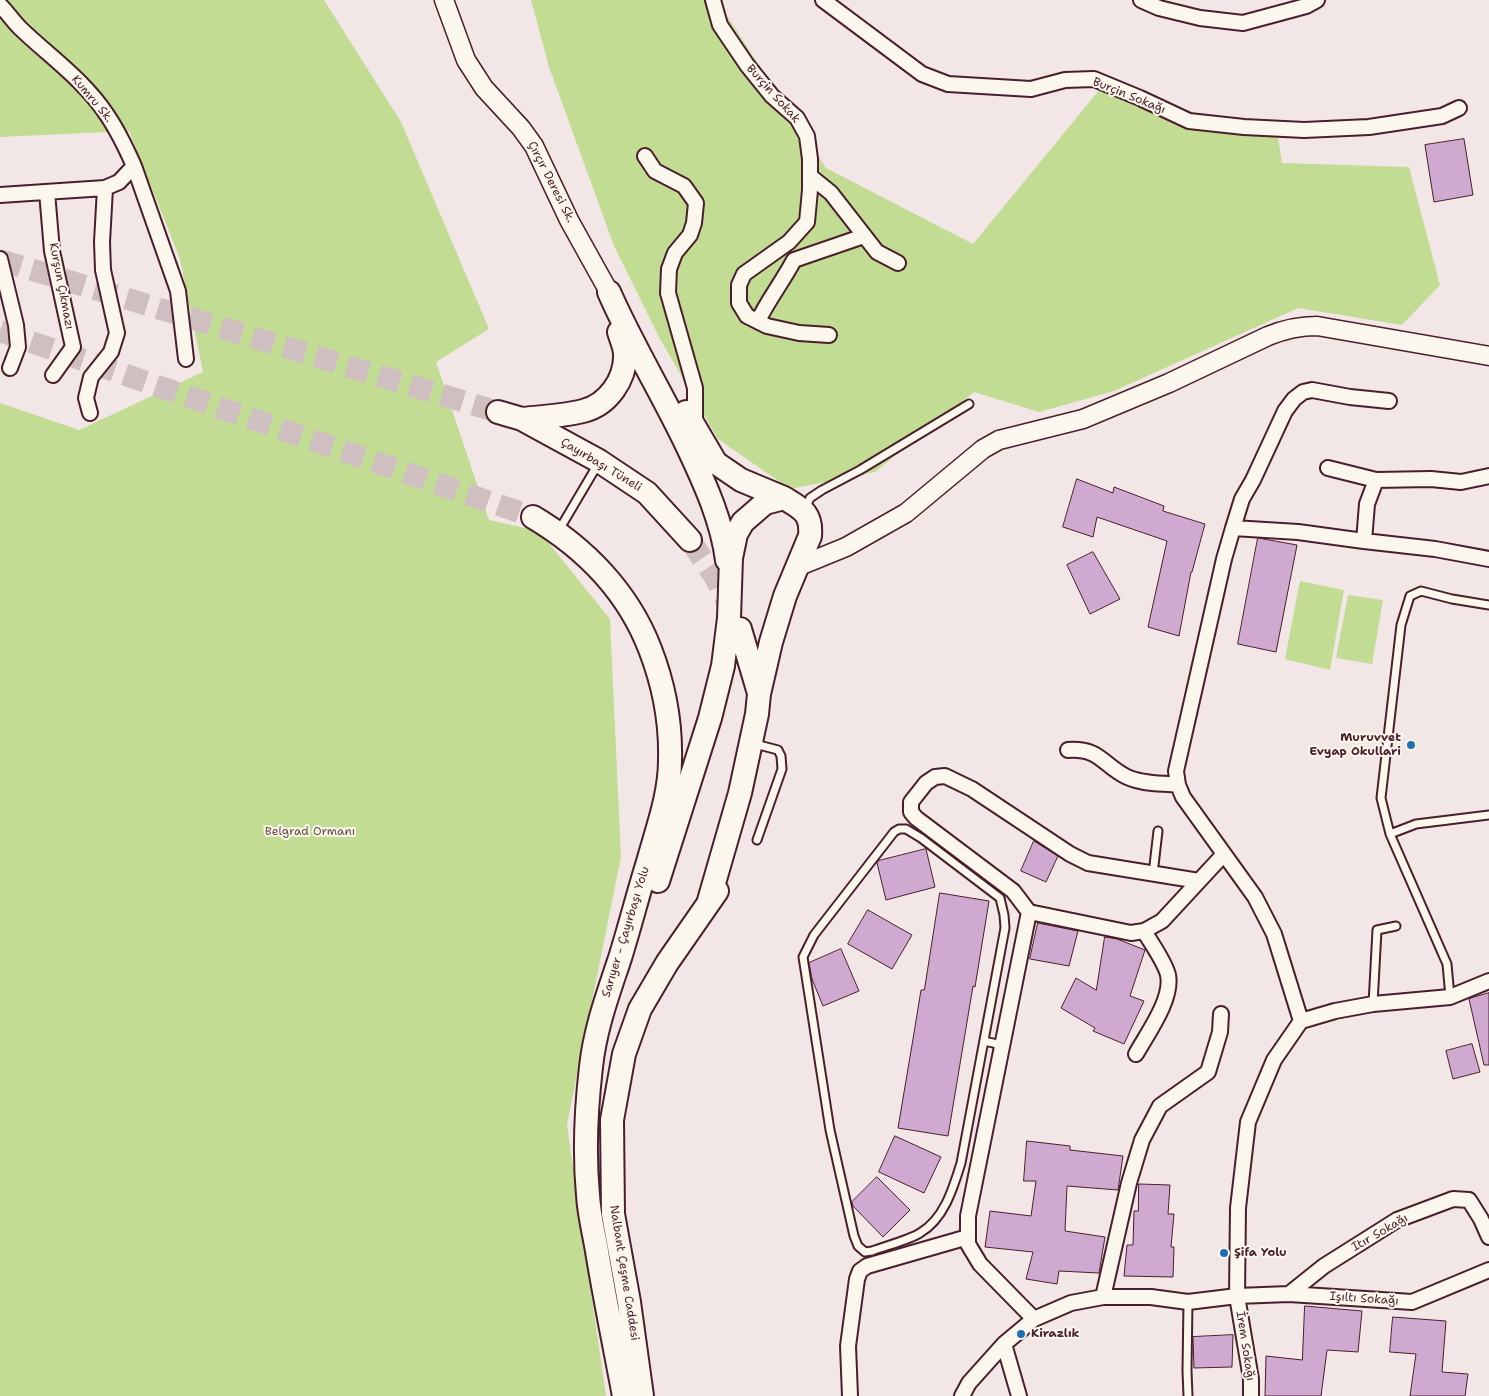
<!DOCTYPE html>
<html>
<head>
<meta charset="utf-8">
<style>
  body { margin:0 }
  canvas { display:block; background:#f2e7e6 }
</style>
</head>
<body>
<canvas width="1489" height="1396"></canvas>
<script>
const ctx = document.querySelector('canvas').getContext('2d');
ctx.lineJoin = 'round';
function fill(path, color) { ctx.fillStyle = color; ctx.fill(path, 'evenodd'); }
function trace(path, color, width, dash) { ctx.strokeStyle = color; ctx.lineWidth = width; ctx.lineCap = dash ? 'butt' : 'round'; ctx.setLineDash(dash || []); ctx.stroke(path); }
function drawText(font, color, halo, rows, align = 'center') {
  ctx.font = font + ' "Shantell Sans",sans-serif'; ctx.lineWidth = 4; ctx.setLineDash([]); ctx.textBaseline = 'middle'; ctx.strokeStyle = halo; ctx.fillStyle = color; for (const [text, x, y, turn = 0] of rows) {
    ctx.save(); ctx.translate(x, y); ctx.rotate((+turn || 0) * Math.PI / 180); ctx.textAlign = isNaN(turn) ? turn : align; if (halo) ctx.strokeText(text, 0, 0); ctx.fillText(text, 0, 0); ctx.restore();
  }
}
fill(new Path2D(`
  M 0,0 L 324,0 L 401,122 L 489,329 L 436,362 L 489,520 L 539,531 L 610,619 L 621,857 L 567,1125 L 606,1396 L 0,1396 L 0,403 L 79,430 L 203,372 L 180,259 L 129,131 L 0,137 Z
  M 531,0 L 722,0 L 722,8 L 826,168 L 973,244 L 1100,89 L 1142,94 L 1235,127 L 1277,131 L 1282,163 L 1409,167 L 1440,285 L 1402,325 L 1298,308 L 1114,391 L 1039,412 L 974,392 L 875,472 L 790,489 L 718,439 L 660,339 L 614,246 L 549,67 Z
  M 1300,581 L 1344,590 L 1330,670 L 1285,659 Z
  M 1348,595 L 1383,600 L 1372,664 L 1336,658 Z`), '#c2dc93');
const building = new Path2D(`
  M 1464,139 L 1473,195 L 1434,202 L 1425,145 Z
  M 1077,479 L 1113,493 L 1114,487 L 1164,506 L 1163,511 L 1205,524 L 1192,572 L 1191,572 L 1179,636 L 1148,627 L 1167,541 L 1097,517 L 1093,537 L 1063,527 Z
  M 1258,538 L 1297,545 L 1276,652 L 1238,644 Z
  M 1093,552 L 1120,599 L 1090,614 L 1067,565 Z
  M 1034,841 L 1058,856 L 1046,882 L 1021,871 Z
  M 926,849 L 935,887 L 886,900 L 877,863 L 878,861 Z
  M 940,893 L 989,901 L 975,987 L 973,986 L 948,1136 L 898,1128 L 913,1039 L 921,990 L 924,990 Z
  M 868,910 L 912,935 L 892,969 L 848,944 Z
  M 1038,923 L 1078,931 L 1069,966 L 1030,959 Z
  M 1105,937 L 1117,939 L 1145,950 L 1130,996 L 1144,1001 L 1124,1044 L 1093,1031 L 1095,1028 L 1061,1008 L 1076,978 L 1096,990 Z
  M 841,949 L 859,991 L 823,1006 L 812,979 L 809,963 Z
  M 1489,993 L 1489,1065 L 1484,1065 L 1469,999 Z
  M 1472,1044 L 1480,1072 L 1453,1079 L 1446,1051 Z
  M 895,1136 L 941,1157 L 924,1193 L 879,1172 Z
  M 1027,1141 L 1070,1146 L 1070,1150 L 1123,1156 L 1118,1190 L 1067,1186 L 1065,1231 L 1105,1237 L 1099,1273 L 1059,1271 L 1057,1284 L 1026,1279 L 1033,1252 L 985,1247 L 990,1211 L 1031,1216 L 1036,1181 L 1024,1181 Z
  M 877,1177 L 910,1210 L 883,1237 L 853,1206 L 852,1202 Z
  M 1139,1184 L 1170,1185 L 1168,1214 L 1174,1214 L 1171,1247 L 1174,1247 L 1173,1277 L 1124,1276 L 1127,1245 L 1133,1245 L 1134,1211 L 1138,1211 Z
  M 1305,1306 L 1362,1311 L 1358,1352 L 1327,1350 L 1321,1396 L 1265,1396 L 1266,1356 L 1302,1360 Z
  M 1393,1317 L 1446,1321 L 1442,1372 L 1468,1374 L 1465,1396 L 1410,1396 L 1416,1354 L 1390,1352 Z
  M 1233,1335 L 1232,1367 L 1194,1368 L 1193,1337 Z`);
fill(building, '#d0a9d0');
trace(building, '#4a1f2b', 1);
trace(new Path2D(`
  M 0,260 L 498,412
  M 0,331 L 533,517
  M 690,540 L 716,579 L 732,613`), '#d0bfc1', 22, [22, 11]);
const service = new Path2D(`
  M 805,509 L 810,498 L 822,490 L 860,470 L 969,404
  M 559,530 L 598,464
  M 755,744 L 778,750 L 781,756 L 782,769 L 757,840
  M 899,829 L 906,829 L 921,838 L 1000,898 L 1004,915 L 1005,928 L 961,1163 C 953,1189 944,1219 920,1233 C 909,1240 885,1246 872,1251 L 865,1252 L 858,1246 L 854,1236 L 830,1130 L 803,957 L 814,935 L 894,832 Z
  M 1390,834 L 1381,798 L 1401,625 L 1410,596 L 1421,591 L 1452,599 L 1489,605
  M 1153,874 L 1158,831
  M 1450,997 L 1447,964 L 1390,834 L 1416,824 L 1489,815
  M 1373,1004 L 1377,930 L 1396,926
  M 984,1041 L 1002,1045
  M 1188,1302 L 1187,1371 L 1188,1396`);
const minor = new Path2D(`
  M 713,0 L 720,25 L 747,65 L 772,96 L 797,118 L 807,136 L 810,159 L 810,190 L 807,222 L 789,242 L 744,274 L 739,285 L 739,303 L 747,316 L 767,326 L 799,333 L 829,335
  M 823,0 L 922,74 L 948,84 L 1031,89 L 1065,80 L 1094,79 L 1140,98 L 1189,121 L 1244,127 L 1304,130 L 1369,127 L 1442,116 L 1459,108
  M 1141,0 L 1159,8 L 1200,18 L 1243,23 L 1306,6 L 1317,0
  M 0,5 C 7,12 13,21 20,28 C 49,56 84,80 107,115 C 118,131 126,148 134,166 L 119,182 L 105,188 L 0,195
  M 645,156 L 655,171 L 684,186 L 696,203 L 694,223 L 690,235 L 675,253 L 669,269 L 668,293 L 695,388 L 695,425
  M 134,166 L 178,291 L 186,359
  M 810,176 L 831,193 L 877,252 L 898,263
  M 47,192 L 52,251 L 73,347 L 53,375
  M 0,259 L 16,325 L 18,347 L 10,368
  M 758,321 C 768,300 783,281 794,260 L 864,236
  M 90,413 L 86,398 L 91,377 L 111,352 L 117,333 L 103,270 L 102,242 L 105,188
  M 1328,468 L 1376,480 L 1431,479 L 1461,482 L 1489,476
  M 1376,480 L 1367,504 L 1364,541 L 1435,549 L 1489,559
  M 1233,528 L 1242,499 L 1253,480 L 1285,411 L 1294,399 L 1303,392 L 1312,390 L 1350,397 L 1389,401
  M 1068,750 C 1101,748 1102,765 1127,777 C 1142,784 1161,783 1178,785
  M 1199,881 L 1088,863 L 1070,854 L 972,789 L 945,776 L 935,777 L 926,783 L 911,802 L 911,812 L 916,818 L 1013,891 L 1029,912 L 1131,933 L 1144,931 L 1162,921 L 1224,854
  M 1029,912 L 968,1216 L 968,1244 L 980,1264 L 1034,1319
  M 1301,1021 L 1274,934 L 1255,897 L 1183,797 L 1178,785 L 1176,771 L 1224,559 L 1233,528 L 1298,532 L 1364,541
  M 1136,1054 C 1147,1034 1173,999 1168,975 C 1165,962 1151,943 1144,931
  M 1289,1294 L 1324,1266 L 1397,1220 L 1453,1199 L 1469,1200 L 1481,1219 L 1489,1237
  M 1103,1297 L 1129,1183 L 1142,1140 L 1160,1106 L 1208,1072 L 1220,1032 L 1221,1014
  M 1004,1344 L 1019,1396
  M 850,1396 L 848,1346 L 857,1279 L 860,1271 L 867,1266 L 968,1237
  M 962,1396 L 969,1383 L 1004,1344 L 1034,1319 L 1071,1303 L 1103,1297 L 1151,1297 L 1188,1302 L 1237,1296 L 1289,1294 L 1412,1302 L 1489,1270
  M 1251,1396 L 1251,1379 L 1237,1296 L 1238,1208 L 1248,1122 L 1274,1060 L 1301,1021 L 1335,1011 L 1373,1004 L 1450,997 L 1489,981`);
const tertiary = new Path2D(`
  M 444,0 L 466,60 L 484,88 L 521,128 L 534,146 L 569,220 L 609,292
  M 797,567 L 846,547 L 906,513 L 983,449 L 999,440 L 1083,419 L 1169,383 L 1268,336 C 1285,329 1299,326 1317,326 L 1489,356`);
const primary = new Path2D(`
  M 609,292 C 633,347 665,398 690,452 C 706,486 722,522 727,560
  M 498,412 L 522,419 L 599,461 L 647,493 L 690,540
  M 686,412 L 716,463 L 741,480 L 784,498
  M 522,419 C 542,417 563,416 583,411 C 608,405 626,379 625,354 C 625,347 621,339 619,332
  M 533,517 C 585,548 628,592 650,649 C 664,685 671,722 670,760 C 670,795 657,829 648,862 C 638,894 630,926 620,958 C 608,994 595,1029 591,1067 C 586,1110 584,1153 588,1195 C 589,1214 594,1233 597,1251 C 605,1300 615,1348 624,1396
  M 740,629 L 758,690
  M 658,881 L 710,718 L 723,666 L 729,618 L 731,558 L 736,534 L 743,522 L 765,503 L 784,498 C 802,509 812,513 810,536 L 785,596 L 771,642 L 759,694 L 757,714 L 740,793 L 708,904
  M 642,1396 L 629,1302 L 613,1214 L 612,1120 L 624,1054 L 640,1009 L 667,963 L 717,891`);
trace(service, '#4a1f2b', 11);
trace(minor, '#4a1f2b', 18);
trace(tertiary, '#4a1f2b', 21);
trace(primary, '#4a1f2b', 26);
trace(service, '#fbf7ec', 7);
trace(minor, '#fbf7ec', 14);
trace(tertiary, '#fbf7ec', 18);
trace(primary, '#fbf7ec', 22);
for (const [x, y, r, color] of [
  [1411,745,5,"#1f6fb2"],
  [1224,1253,5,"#1f6fb2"],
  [1021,1334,5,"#1f6fb2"]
]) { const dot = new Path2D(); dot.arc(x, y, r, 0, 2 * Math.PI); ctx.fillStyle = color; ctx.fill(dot); trace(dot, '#fbf7ec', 2); }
drawText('12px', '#4a1f2b', '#fbf7ec', [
  ["Burçin Sokak",773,94,48],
  ["Burçin Sokağı",1129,96,22],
  ["Kumru Sk.",92,99,50],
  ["Çırçır Deresi Sk.",551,182,63],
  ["Kurşun Çıkmazı",61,286,79],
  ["Çayırbaşı Tüneli",601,465,31],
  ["Sarıyer - Çayırbaşı Yolu",626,932,-73],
  ["Itır Sokağı",1380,1233,-30],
  ["Nalbant Çeşme Caddesi",624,1273,81],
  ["Işıltı Sokağı",1364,1299,4],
  ["İrem Sokağı",1245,1346,81]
]);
drawText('bold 12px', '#4a1f2b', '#fbf7ec', [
  ["Muruvvet",1401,738,"right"],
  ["Evyap Okullari",1401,752,"right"],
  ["Şifa Yolu",1234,1253],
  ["Kirazlık",1031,1334]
], 'left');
drawText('12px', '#684e45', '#fbf7ec', [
  ["Belgrad Ormanı",310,832]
]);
</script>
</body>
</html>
